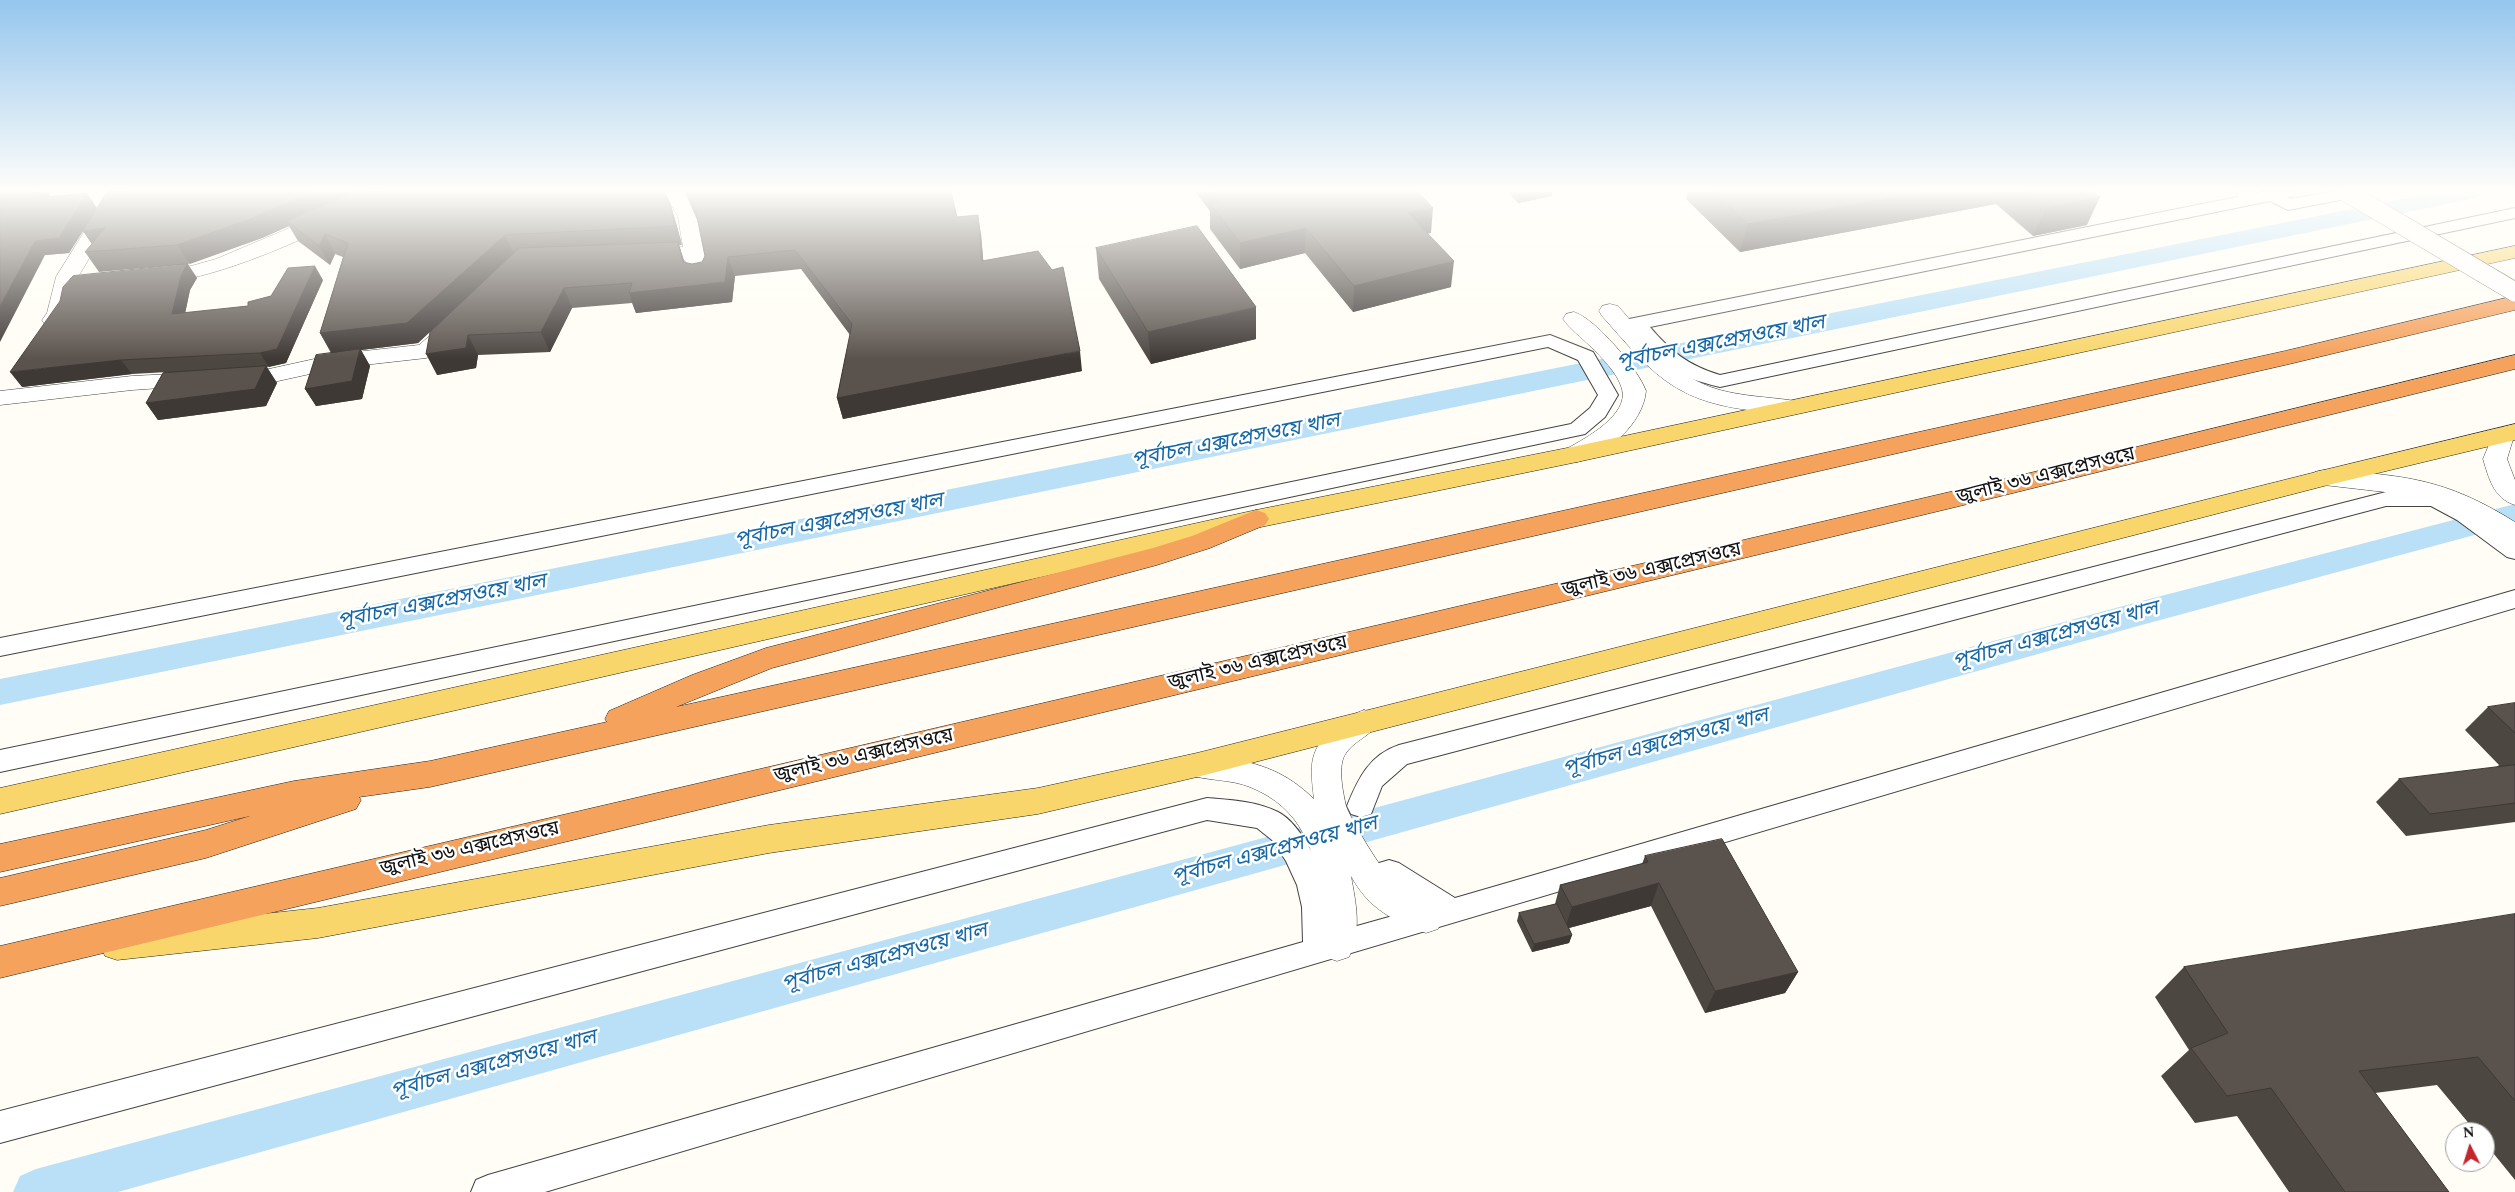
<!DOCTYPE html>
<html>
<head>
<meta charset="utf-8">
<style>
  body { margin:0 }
  #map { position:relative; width:2515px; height:1192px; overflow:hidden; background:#fffdf5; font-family:Spectral,serif }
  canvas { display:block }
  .north { position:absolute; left:2445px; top:1122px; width:50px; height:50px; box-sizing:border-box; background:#fff; border:1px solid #a0a0a0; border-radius:50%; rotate:355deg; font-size:14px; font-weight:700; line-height:20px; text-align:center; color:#111 }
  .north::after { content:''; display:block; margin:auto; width:18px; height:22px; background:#c4262e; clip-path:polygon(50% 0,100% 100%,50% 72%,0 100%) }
</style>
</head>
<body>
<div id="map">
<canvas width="2515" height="1192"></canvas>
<div class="north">N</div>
</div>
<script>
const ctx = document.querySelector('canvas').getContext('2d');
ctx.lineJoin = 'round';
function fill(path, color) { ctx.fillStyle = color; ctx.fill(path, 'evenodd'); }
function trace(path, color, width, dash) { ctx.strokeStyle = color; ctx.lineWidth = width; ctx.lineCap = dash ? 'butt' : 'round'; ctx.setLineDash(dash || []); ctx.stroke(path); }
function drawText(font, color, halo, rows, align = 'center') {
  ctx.font = font + ' Spectral,"Noto Sans Bengali",serif'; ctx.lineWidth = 5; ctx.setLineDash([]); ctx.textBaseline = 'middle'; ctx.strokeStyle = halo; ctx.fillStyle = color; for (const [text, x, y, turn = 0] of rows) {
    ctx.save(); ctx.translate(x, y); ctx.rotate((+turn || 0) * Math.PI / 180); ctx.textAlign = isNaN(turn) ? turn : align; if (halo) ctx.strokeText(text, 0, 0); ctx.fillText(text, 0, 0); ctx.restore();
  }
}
fill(new Path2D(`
  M 2437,192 L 2483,192 L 2479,197 L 2471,199 L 0,705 L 0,679 Z
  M 2515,504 L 2515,524 L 2138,626 L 118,1192 L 13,1192 L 20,1176 L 36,1169 L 2138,602 Z`), '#b9e0f7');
const pedestrian = new Path2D(`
  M 2262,192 L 2295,192 L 2293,196 L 2287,197 L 2291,199 L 2330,192 L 2364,192 L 2362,196 L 2356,197 L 2288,210 L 2270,201 L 1650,327 C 1670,351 1689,366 1720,375 L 2515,208 L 2515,218 L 1720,387 C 1674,376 1662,366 1632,330 L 1617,330 L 1614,326 L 1617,322 L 1624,320 Z
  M 1550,335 L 1593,352 L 1618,395 L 1605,417 L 1585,434 L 0,772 L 0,750 L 1571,424 L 1590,408 L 1598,395 L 1578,360 L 1548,347 L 0,656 L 0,638 Z
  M 2386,492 L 2435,492 C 2465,500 2490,522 2515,540 L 2515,559 L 2507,557 L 2457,520 L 2431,506 L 2386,506 L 1407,764 L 1382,786 L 1371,814 L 1361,817 L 1351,814 L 1347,806 C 1358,779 1369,755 1399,745 Z
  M 2515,590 L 2515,608 L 545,1192 L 471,1192 L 476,1180 L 488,1175 L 1303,942 L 1302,907 L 1297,885 L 1286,861 L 1272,840 L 1257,828 L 1207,820 L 0,1143 L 0,1111 L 1207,798 C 1231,800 1256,801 1278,812 C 1302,824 1325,874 1330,899 C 1332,910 1332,922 1332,933 L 1421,908 L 1379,881 L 1375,872 L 1379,863 L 1389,860 L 1399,863 L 1455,898 Z`);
const minor = new Path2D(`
  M 109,192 L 129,192 L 78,277 L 69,314 L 61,325 L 53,327 L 45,325 L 42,320 L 47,313 L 56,277 Z
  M 366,192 L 390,192 L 387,196 C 342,223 198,292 149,280 L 146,275 L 149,270 L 191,266 L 216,259 L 346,204 Z
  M 664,192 L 684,192 L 698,217 L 709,271 L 705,275 L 698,277 L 691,275 L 685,260 L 643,261 L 636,259 L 633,255 L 636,251 L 683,247 L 678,217 Z
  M 2236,192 L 2256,192 L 2258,200 L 2255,204 L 2241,204 Z
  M 455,319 L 463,321 L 466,326 L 434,356 L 426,358 L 337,368 L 269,383 L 235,385 L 227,383 L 223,378 L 227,373 L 269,369 L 337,354 L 419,345 L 447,321 Z
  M 195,373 L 203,375 L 207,380 L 203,385 L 132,390 L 0,405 L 0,391 L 132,376 Z`);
const tertiary = new Path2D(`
  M 1610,304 L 1618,306 C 1648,340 1675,378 1720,390 C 1742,396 1766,397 1789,400 L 1797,402 L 1801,407 L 1797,412 C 1782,416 1764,412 1748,410 C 1671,400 1650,370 1602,316 L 1599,311 L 1602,306 Z
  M 1574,312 C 1595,318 1639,370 1646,391 C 1643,424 1607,454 1577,462 L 1568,460 L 1565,454 L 1568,448 C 1586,438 1629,415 1622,389 C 1617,372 1602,358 1590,346 C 1581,337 1570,329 1563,319 L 1566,314 Z
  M 2504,427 L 2513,430 L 2515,433 L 2507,459 L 2515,480 L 2515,505 C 2493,498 2489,478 2483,459 L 2495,430 Z
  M 2324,470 C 2403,475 2445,478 2515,522 L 2515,543 L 2506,540 L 2458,511 L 2420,496 L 2315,484 L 2311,478 L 2315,472 Z
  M 1364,710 L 1375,714 L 1379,722 C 1371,736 1355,740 1346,753 C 1337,765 1343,792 1346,806 C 1351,820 1383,873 1395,884 C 1408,895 1422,901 1438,907 L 1443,918 L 1438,929 L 1426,933 C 1392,920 1369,909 1351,876 C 1356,904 1362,930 1349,957 L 1337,961 L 1325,957 C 1318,941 1323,936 1324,920 C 1324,914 1322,907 1322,901 C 1315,850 1302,808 1250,787 C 1231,779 1206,781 1186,774 L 1182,765 L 1186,756 C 1200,752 1210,755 1224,757 C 1262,764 1286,772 1314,799 C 1310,764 1308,749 1337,726 C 1346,719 1353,714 1364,710 Z`);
const primary = new Path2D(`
  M 2515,246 L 2515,258 L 1577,462 L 1256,528 L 0,814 L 0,788 L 1256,510 L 1577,446 Z
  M 2515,424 L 2515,440 L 2324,486 L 1197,777 L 1038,814 L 769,853 L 318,938 L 117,960 L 105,956 L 100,945 L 105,934 L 117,930 L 318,908 L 769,825 L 1038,788 L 1197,753 L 2324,470 Z`);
const motorway = new Path2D(`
  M 2515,296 L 2515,310 L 2285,365 L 430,787 L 359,797 L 361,800 L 356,809 L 206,858 L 0,906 L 0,878 L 206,830 L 250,816 L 0,872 L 0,844 L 294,781 L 430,761 L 607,722 L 605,719 L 609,711 L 692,675 L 766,648 L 1153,548 L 1192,536 L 1256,510 L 1265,513 L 1269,519 L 1265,525 L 1210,548 L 1157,565 L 772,668 L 676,707 L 2285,351 Z
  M 2515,355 L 2515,369 L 1997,497 L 0,978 L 0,946 L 1997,481 Z`);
trace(pedestrian, '#444', 2);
trace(minor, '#444', 1);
trace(tertiary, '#444', 1);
trace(primary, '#222', 1);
trace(motorway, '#222', 1);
fill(pedestrian, '#fff');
fill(minor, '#fff');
fill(tertiary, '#fff');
fill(primary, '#f9d66b');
fill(motorway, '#f5a25d');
const pedestrianBridge = new Path2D(`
  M 2348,193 L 2515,292`);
trace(pedestrianBridge, '#444', 20, []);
trace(pedestrianBridge, '#fff', 19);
fill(new Path2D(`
  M 0,192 L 51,192 L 49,197 L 97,208 L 670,203 L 676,223 L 682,245 L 679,245 L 685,263 L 692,264 L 702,262 L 705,256 L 698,222 L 685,192 L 951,192 L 957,217 L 981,234 L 983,260 L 1082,371 L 843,419 L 837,398 L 850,335 L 801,269 L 735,276 L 732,302 L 636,313 L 632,303 L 572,308 L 550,352 L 478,355 L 476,368 L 437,375 L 435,327 L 418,343 L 361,350 L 370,366 L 362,399 L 316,406 L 305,389 L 331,353 L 320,333 L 343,257 L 335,254 L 330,265 L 298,241 L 289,226 L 262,238 L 188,264 L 197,278 L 190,290 L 185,313 L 248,306 L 271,296 L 323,280 L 286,363 L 267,367 L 277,383 L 266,406 L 158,420 L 146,403 L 168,372 L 132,374 L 22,387 L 177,265 L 99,272 L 85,252 L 92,244 L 83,231 L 69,253 L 45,255 Z
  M 1195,192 L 1418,192 L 1431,233 L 1428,233 L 1451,287 L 1353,312 L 1305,253 L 1240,269 L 1210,229 L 1210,211 Z
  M 1508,192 L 1552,192 L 1552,196 L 1518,203 Z
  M 1688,192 L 2093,192 L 2087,225 L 2033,236 L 1996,204 L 1740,252 L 1686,199 Z
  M 1096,248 L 1256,339 L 1151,364 L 1099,279 Z
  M 2515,703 L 2515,822 L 2406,836 L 2376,802 L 2399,779 L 2497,767 L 2499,765 L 2465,730 L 2488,707 Z
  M 1645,856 L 1798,972 L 1785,993 L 1705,1013 L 1651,906 L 1569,928 L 1572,935 L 1569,943 L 1532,952 L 1517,921 L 1519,913 L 1555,904 L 1560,885 L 1642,864 Z
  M 2515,914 L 2515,1180 L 2485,1143 L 2485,1132 L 2476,1132 L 2437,1085 L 2375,1093 L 2449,1192 L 2289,1192 L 2237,1116 L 2195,1123 L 2161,1076 L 2189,1050 L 2155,997 L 2184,967 Z`), '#4d4742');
fill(new Path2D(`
  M 35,192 L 51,192 L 42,212 L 32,198 Z
  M 314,192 L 362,192 L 287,221 L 289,226 L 262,238 L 190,264 L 177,245 Z
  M 1520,192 L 1552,192 L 1552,196 L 1518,203 Z
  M 1923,192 L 2001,192 L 1996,204 L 1740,252 L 1748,224 Z
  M 87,193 L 97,208 L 105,228 L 96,250 L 83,231 L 69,253 L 45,255 L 0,342 L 0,306 L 35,241 Z
  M 2100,197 L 2087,225 L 2033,236 L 2046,208 Z
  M 670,203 L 676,223 L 682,245 L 675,226 Z
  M 1433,208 L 1431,233 L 1406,238 L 1408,213 Z
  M 978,215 L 981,234 L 985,280 L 982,261 Z
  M 1306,228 L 1305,253 L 1240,269 L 1240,243 Z
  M 325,234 L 335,254 L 330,265 L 319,246 Z
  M 505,235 L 514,254 L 418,343 L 361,350 L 370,366 L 362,399 L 316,406 L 305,389 L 332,353 L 320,333 Z
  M 678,242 L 684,262 L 689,282 L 683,262 Z
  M 728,257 L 735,276 L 732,302 L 636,313 L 629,293 Z
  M 1454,261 L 1451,287 L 1353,312 L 1354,286 Z
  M 187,264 L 197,278 L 190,290 L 182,328 L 172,314 L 181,276 Z
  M 315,266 L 323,280 L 286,363 L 269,367 L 260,353 Z
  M 564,288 L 572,308 L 550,352 L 541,332 Z
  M 1256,307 L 1256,339 L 1151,364 L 1148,332 Z
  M 468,335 L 478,355 L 476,368 L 437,375 L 426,354 Z
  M 1080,351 L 1082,371 L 843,419 L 837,398 Z
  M 121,360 L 132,374 L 22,387 L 10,372 Z
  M 266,366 L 277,383 L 266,406 L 158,420 L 146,403 Z
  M 1659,883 L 1651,906 L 1565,929 L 1572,907 Z
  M 1572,935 L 1569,943 L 1532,952 L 1534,944 Z
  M 1798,972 L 1785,993 L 1705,1013 L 1715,991 Z`), '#3f3936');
const building = new Path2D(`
  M 0,192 L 35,192 L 32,198 L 87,193 L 59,238 L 35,241 L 0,306 Z
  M 107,192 L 314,192 L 250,219 L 177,245 L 85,252 L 105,228 L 83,231 Z
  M 355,192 L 664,192 L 670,203 L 675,226 L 505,235 L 407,323 L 320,333 L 348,243 L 325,234 L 319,246 L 287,221 Z
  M 687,192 L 951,192 L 957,217 L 978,215 L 982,261 L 1038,251 L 1052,270 L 1063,267 L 1080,351 L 837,398 L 852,324 L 795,250 L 728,257 L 725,282 L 629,293 L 632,283 L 564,288 L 541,332 L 468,335 L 466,348 L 426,354 L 430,332 L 519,248 L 678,242 L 683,262 L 692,264 L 702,262 L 705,256 L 696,212 Z
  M 1214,192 L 1418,192 L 1433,208 L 1408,213 L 1454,261 L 1354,286 L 1306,228 L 1240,243 L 1210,203 L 1222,201 Z
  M 1714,192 L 1923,192 L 1748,224 Z
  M 2027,192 L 2093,192 L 2100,197 L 2046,208 Z
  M 1197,226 L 1256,307 L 1148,332 L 1096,248 Z
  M 187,264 L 181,276 L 172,314 L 248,306 L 248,302 L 271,296 L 288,268 L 315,266 L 277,349 L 260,353 L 121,360 L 10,372 L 60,301 L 63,287 L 73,276 Z
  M 360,349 L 352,381 L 305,389 L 316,355 Z
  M 266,366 L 255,389 L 146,403 L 163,373 Z
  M 2515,703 L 2515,733 L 2488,707 Z
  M 2515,765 L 2515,803 L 2430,814 L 2399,779 Z
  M 1722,839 L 1798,972 L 1715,991 L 1659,883 L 1572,907 L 1560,885 L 1648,862 L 1645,856 Z
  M 1557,904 L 1572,935 L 1534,944 L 1519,913 Z
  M 2515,914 L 2515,1101 L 2478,1057 L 2359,1071 L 2449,1192 L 2345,1192 L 2271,1088 L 2227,1096 L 2191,1048 L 2228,1033 L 2184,967 Z`);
fill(building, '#5a524d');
trace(building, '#3f3936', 1);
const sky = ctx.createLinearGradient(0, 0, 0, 359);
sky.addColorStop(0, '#95c6ee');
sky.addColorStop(0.53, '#fffefa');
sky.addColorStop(1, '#fffefa00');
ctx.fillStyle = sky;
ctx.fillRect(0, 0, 2515, 359);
drawText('20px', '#111', '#fff', [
  ["জুলাই ৩৬ এক্সপ্রেসওয়ে",2046,477,-14],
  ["জুলাই ৩৬ এক্সপ্রেসওয়ে",1652,571,-13],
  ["জুলাই ৩৬ এক্সপ্রেসওয়ে",1258,664,-13],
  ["জুলাই ৩৬ এক্সপ্রেসওয়ে",864,757,-13],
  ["জুলাই ৩৬ এক্সপ্রেসওয়ে",470,850,-13]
]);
drawText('italic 21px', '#1768a6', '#fff', [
  ["পূর্বাচল এক্সপ্রেসওয়ে খাল",1721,344,-11],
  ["পূর্বাচল এক্সপ্রেসওয়ে খাল",1236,442,-11],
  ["পূর্বাচল এক্সপ্রেসওয়ে খাল",839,522,-11],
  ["পূর্বাচল এক্সপ্রেসওয়ে খাল",442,603,-11],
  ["পূর্বাচল এক্সপ্রেসওয়ে খাল",2056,637,-15],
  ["পূর্বাচল এক্সপ্রেসওয়ে খাল",1666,744,-15],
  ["পূর্বাচল এক্সপ্রেসওয়ে খাল",1275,852,-15],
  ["পূর্বাচল এক্সপ্রেসওয়ে খাল",885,959,-15],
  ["পূর্বাচল এক্সপ্রেসওয়ে খাল",494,1066,-15]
]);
</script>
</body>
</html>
